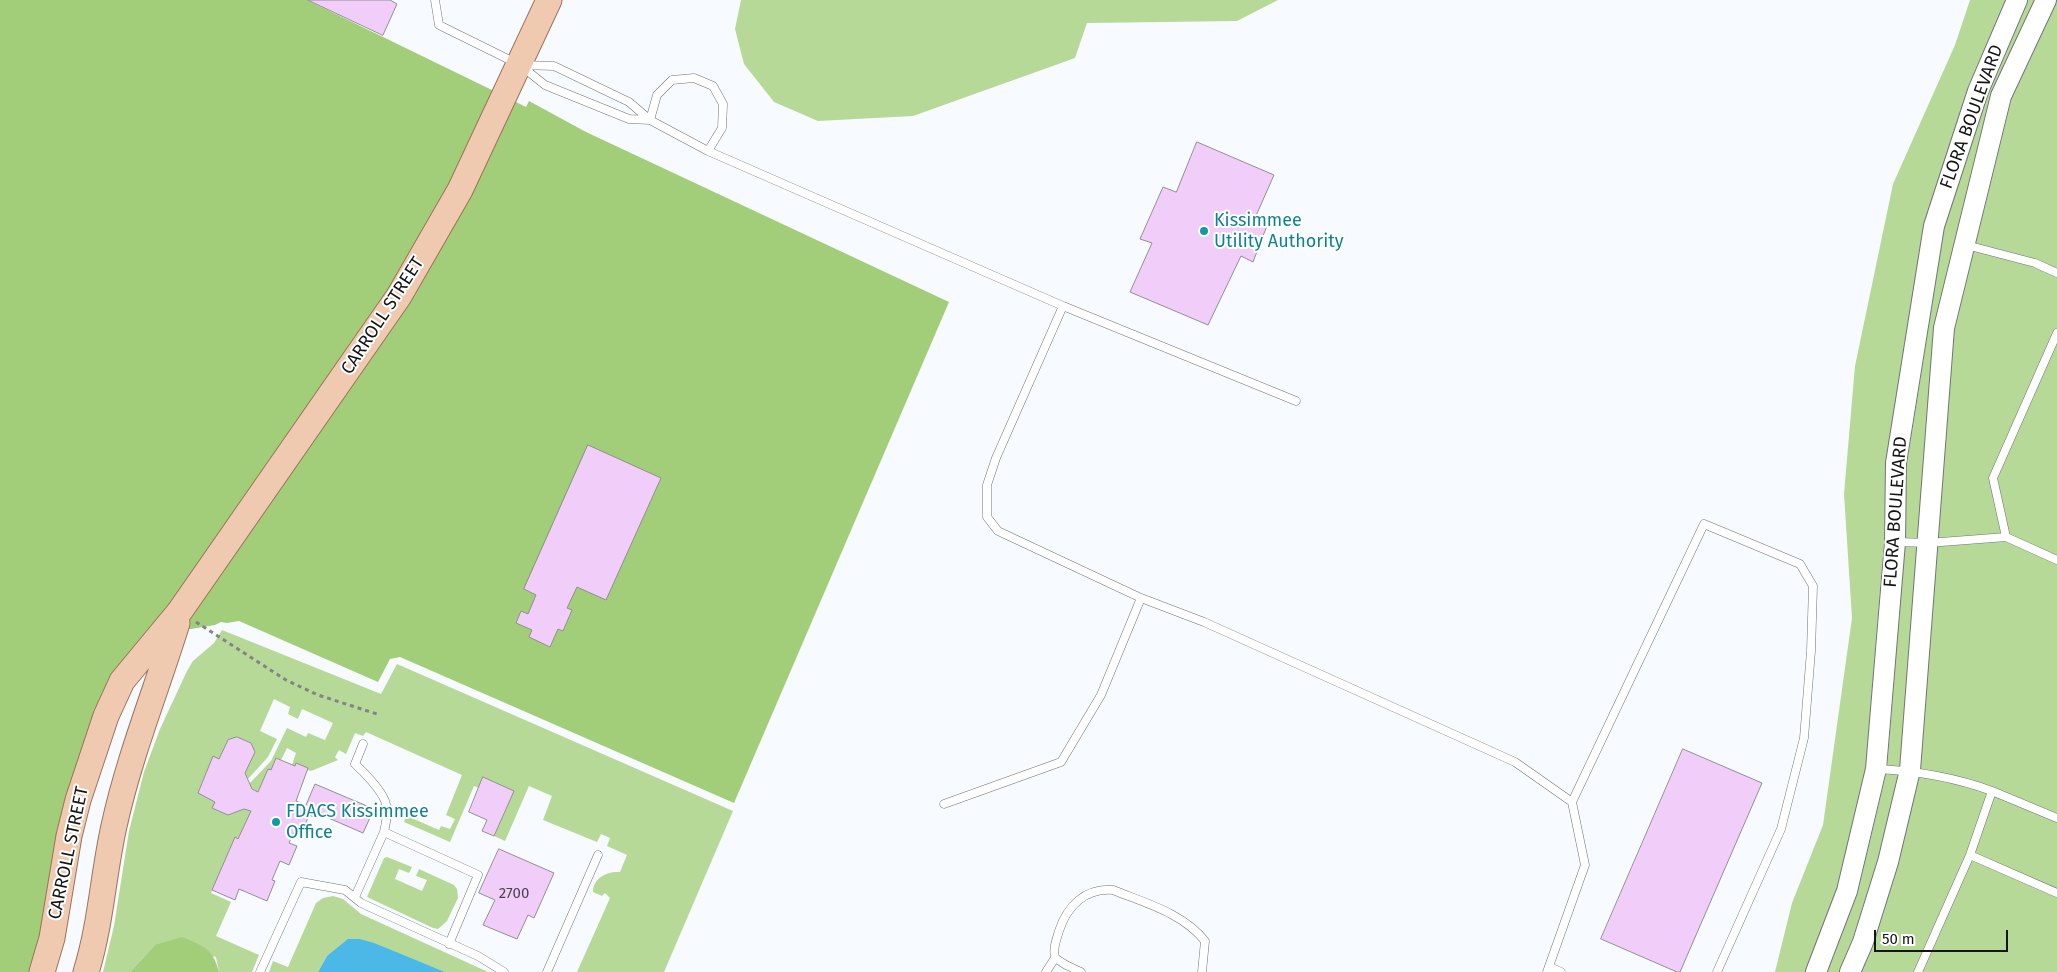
<!DOCTYPE html>
<html>
<head>
<meta charset="utf-8">
<style>
  body { margin:0 }
  #map { position:relative; width:2057px; height:972px; overflow:hidden; background:#f7fafe; font-family:"Fira Sans",sans-serif }
  canvas { display:block }
  .scale { position:absolute; left:1874px; top:930px; width:134px; height:22px; box-sizing:border-box; border:2px solid #141517; border-top:0; padding-left:6px; font-size:15px; line-height:18px; white-space:nowrap; color:#141517; -webkit-text-stroke:4px #fff; paint-order:stroke }
</style>
</head>
<body>
<div id="map">
<canvas width="2057" height="972"></canvas>
<div class="scale">50 m</div>
</div>
<script>
const ctx = document.querySelector('canvas').getContext('2d');
ctx.lineJoin = 'round';
function fill(path, color) { ctx.fillStyle = color; ctx.fill(path, 'evenodd'); }
function trace(path, color, width, dash) { ctx.strokeStyle = color; ctx.lineWidth = width; ctx.lineCap = dash ? 'butt' : 'round'; ctx.setLineDash(dash || []); ctx.stroke(path); }
function drawText(font, color, halo, rows, align = 'center') {
  ctx.font = font + ' "Fira Sans",sans-serif'; ctx.lineWidth = 4; ctx.setLineDash([]); ctx.textBaseline = 'middle'; ctx.strokeStyle = halo; ctx.fillStyle = color; for (const [text, x, y, turn = 0] of rows) {
    ctx.save(); ctx.translate(x, y); ctx.rotate((+turn || 0) * Math.PI / 180); ctx.textAlign = isNaN(turn) ? turn : align; if (halo) ctx.strokeText(text, 0, 0); ctx.fillText(text, 0, 0); ctx.restore();
  }
}
fill(new Path2D(`
  M 741,0 L 1278,0 L 1237,21 L 1087,23 L 1075,58 L 913,116 L 818,121 L 774,102 L 744,64 L 735,29 Z
  M 1970,0 L 2006,0 L 1968,87 L 1925,223 L 1886,461 L 1884,540 L 1866,766 L 1838,888 L 1805,972 L 1775,972 L 1792,903 L 1823,825 L 1852,618 L 1844,494 L 1855,366 L 1893,184 L 1955,45 Z
  M 2028,0 L 2035,0 L 1992,92 L 1934,327 L 1900,768 L 1878,859 L 1853,938 L 1839,972 L 1827,972 L 1857,895 L 1887,770 L 1904,552 L 1907,464 L 1944,229 L 1988,94 Z
  M 2057,1 L 2057,972 L 1861,972 L 1873,945 L 1898,864 L 1920,772 L 1954,331 L 2011,100 Z
  M 222,630 L 381,694 L 397,664 L 733,811 L 664,972 L 577,972 L 610,898 L 605,893 L 602,896 L 593,892 C 593,878 607,871 620,872 L 627,855 L 607,846 L 610,838 L 601,834 L 597,842 L 543,820 L 552,796 L 529,786 L 505,841 L 494,836 L 514,791 L 483,777 L 479,788 L 474,786 L 450,842 L 404,822 L 405,819 L 400,813 L 439,830 L 441,826 L 450,829 L 455,819 L 446,815 L 462,775 L 366,732 L 363,736 L 355,733 L 346,754 L 339,750 L 335,757 L 338,760 L 311,771 L 292,765 L 296,753 L 287,748 L 281,760 L 276,758 L 271,770 L 268,769 L 258,792 L 252,789 L 249,784 L 271,761 L 287,728 L 306,737 L 308,733 L 325,740 L 333,723 L 302,709 L 298,719 L 288,714 L 290,707 L 274,699 L 260,731 L 277,739 L 268,757 L 248,779 L 245,773 L 255,752 L 251,743 L 237,737 L 228,740 L 219,759 L 213,757 L 198,792 L 215,802 L 228,815 L 244,809 L 251,811 L 238,839 L 235,838 L 211,893 L 231,902 L 216,936 L 259,955 L 252,972 L 219,972 L 216,957 L 155,945 L 130,972 L 103,972 L 114,926 L 129,831 L 144,772 L 160,729 L 187,671 L 193,661 L 214,643 Z
  M 387,857 L 412,867 L 409,873 L 399,869 L 395,879 L 422,891 L 427,880 L 416,876 L 419,869 L 454,885 L 457,889 L 458,898 L 447,921 L 438,929 L 433,928 L 367,897 L 384,858 Z
  M 333,896 L 343,899 L 361,914 L 488,972 L 445,972 L 360,939 L 327,956 L 318,972 L 269,972 L 273,961 L 288,967 L 316,903 L 323,898 Z`), '#b6d997');
fill(new Path2D(`
  M 0,0 L 307,0 L 496,92 L 451,186 L 390,291 L 176,600 L 173,599 L 171,606 L 114,676 L 49,901 L 31,972 L 0,972 Z
  M 514,101 L 526,107 L 529,101 L 586,132 L 949,302 L 734,803 L 400,657 L 390,659 L 378,682 L 239,621 L 227,623 L 221,622 L 215,625 L 185,630 L 190,616 Z
  M 182,937 C 203,946 213,948 219,972 L 130,972 L 155,945 Z`), '#a2cd79');
fill(new Path2D(`
  M 348,939 L 360,939 L 374,943 L 445,972 L 318,972 L 327,956 Z`), '#4bb8e8');
const building = new Path2D(`
  M 308,0 L 390,0 L 397,4 L 383,35 Z
  M 1197,142 L 1274,175 L 1255,218 L 1268,223 L 1253,262 L 1241,256 L 1208,325 L 1130,292 L 1152,243 L 1140,239 L 1163,187 L 1176,192 Z
  M 588,445 L 661,478 L 606,600 L 577,587 L 567,608 L 572,610 L 563,631 L 558,629 L 550,647 L 529,637 L 532,630 L 516,623 L 521,611 L 528,614 L 536,595 L 524,589 Z
  M 237,737 L 251,743 L 255,752 L 245,773 L 252,789 L 258,792 L 268,769 L 271,770 L 276,758 L 295,766 L 296,763 L 308,768 L 296,801 L 306,805 L 315,784 L 374,809 L 363,833 L 317,813 L 315,813 L 314,817 L 309,815 L 302,832 L 299,830 L 297,834 L 294,832 L 289,843 L 297,846 L 289,865 L 280,861 L 272,880 L 275,881 L 267,901 L 239,889 L 235,900 L 212,890 L 235,837 L 238,839 L 251,811 L 244,809 L 228,815 L 212,808 L 215,802 L 198,793 L 213,756 L 219,759 L 228,740 Z
  M 1683,749 L 1762,783 L 1680,972 L 1677,972 L 1601,939 Z
  M 483,777 L 514,791 L 494,836 L 482,831 L 487,820 L 469,812 Z
  M 499,849 L 554,873 L 534,918 L 528,915 L 517,939 L 483,925 L 495,900 L 479,893 Z`);
fill(building, '#f1cdfa');
trace(building, '#928f93', 1);
const service = new Path2D(`
  M 435,0 L 439,25 L 520,65 L 545,85 L 629,119 L 650,120
  M 522,65 L 554,66 L 629,102 L 650,120 L 708,151 L 1063,306 L 1296,401
  M 650,120 L 657,95 L 672,80 L 694,78 L 713,86 L 723,104 L 722,128 L 708,151
  M 1966,245 L 2035,263 L 2057,273
  M 1063,306 L 996,458 L 987,485 L 987,517 L 998,531 L 1141,598 L 1204,622 L 1515,762 L 1572,802 L 1585,865 L 1547,972
  M 2006,537 L 1993,478 L 2057,333
  M 1897,542 L 1928,543 L 2006,537 L 2057,560
  M 363,744 L 355,764 C 364,772 381,790 385,801 C 389,811 386,822 384,832 L 478,875 L 449,944
  M 1877,769 C 1917,771 1954,777 1992,791
  M 1572,802 L 1704,524 L 1800,564 L 1813,586 L 1811,651 L 1804,738 L 1781,829 L 1717,972
  M 944,804 L 1061,762 L 1101,695 L 1141,598
  M 1970,855 L 2057,893
  M 355,897 L 384,832
  M 1550,967 L 1561,972
  M 260,972 L 301,882 L 345,890 L 361,903 L 478,956 L 504,972
  M 547,972 L 598,855
  M 1046,972 L 1055,958
  M 1081,972 L 1066,965 L 1055,958 C 1053,948 1056,941 1059,931 C 1067,906 1085,888 1113,890 C 1145,903 1183,913 1205,941 L 1202,972
  M 1918,972 L 1970,855 L 1992,791 L 2057,818`);
const tertiary = new Path2D(`
  M 1816,972 L 1847,891 L 1876,769 L 1895,542 L 1896,463 L 1934,226 L 1978,91 L 2017,0
  M 1850,972 L 1863,942 L 1888,862 L 1910,770 L 1944,328 L 2001,96 L 2046,0`);
const primary = new Path2D(`
  M 42,972 L 52,938 L 69,836 L 78,800 L 106,716 L 122,681 L 180,611 L 399,296 L 460,190 L 549,0
  M 86,972 C 101,924 103,875 114,826 C 129,757 156,691 177,623`);
trace(service, '#717477', 9);
trace(tertiary, '#717477', 22);
trace(primary, '#9b7459', 27);
trace(new Path2D(`
  M 196,622 L 286,680 L 318,695 L 377,714`), '#828487', 3, [4, 4]);
trace(service, '#fff', 8);
trace(tertiary, '#fff', 20);
trace(primary, '#efcab1', 25);
for (const [x, y, r, color] of [
  [1204,231,5,"#0f9aa8"],
  [276,822,5,"#0f9aa8"]
]) { const dot = new Path2D(); dot.arc(x, y, r, 0, 2 * Math.PI); ctx.fillStyle = color; ctx.fill(dot); trace(dot, '#fff', 2); }
drawText('15px', '#4b4350', null, [
  ["2700",514,894]
]);
drawText('18px', '#141517', '#fff', [
  ["FLORA BOULEVARD",1972,117,-70],
  ["CARROLL STREET",383,316,-57],
  ["FLORA BOULEVARD",1896,512,-86],
  ["CARROLL STREET",69,853,-78]
]);
drawText('18px', '#0d838f', '#fff', [
  ["Kissimmee",1214,221],
  ["Utility Authority",1214,242],
  ["FDACS Kissimmee",286,812],
  ["Office",286,833]
], 'left');
</script>
</body>
</html>
